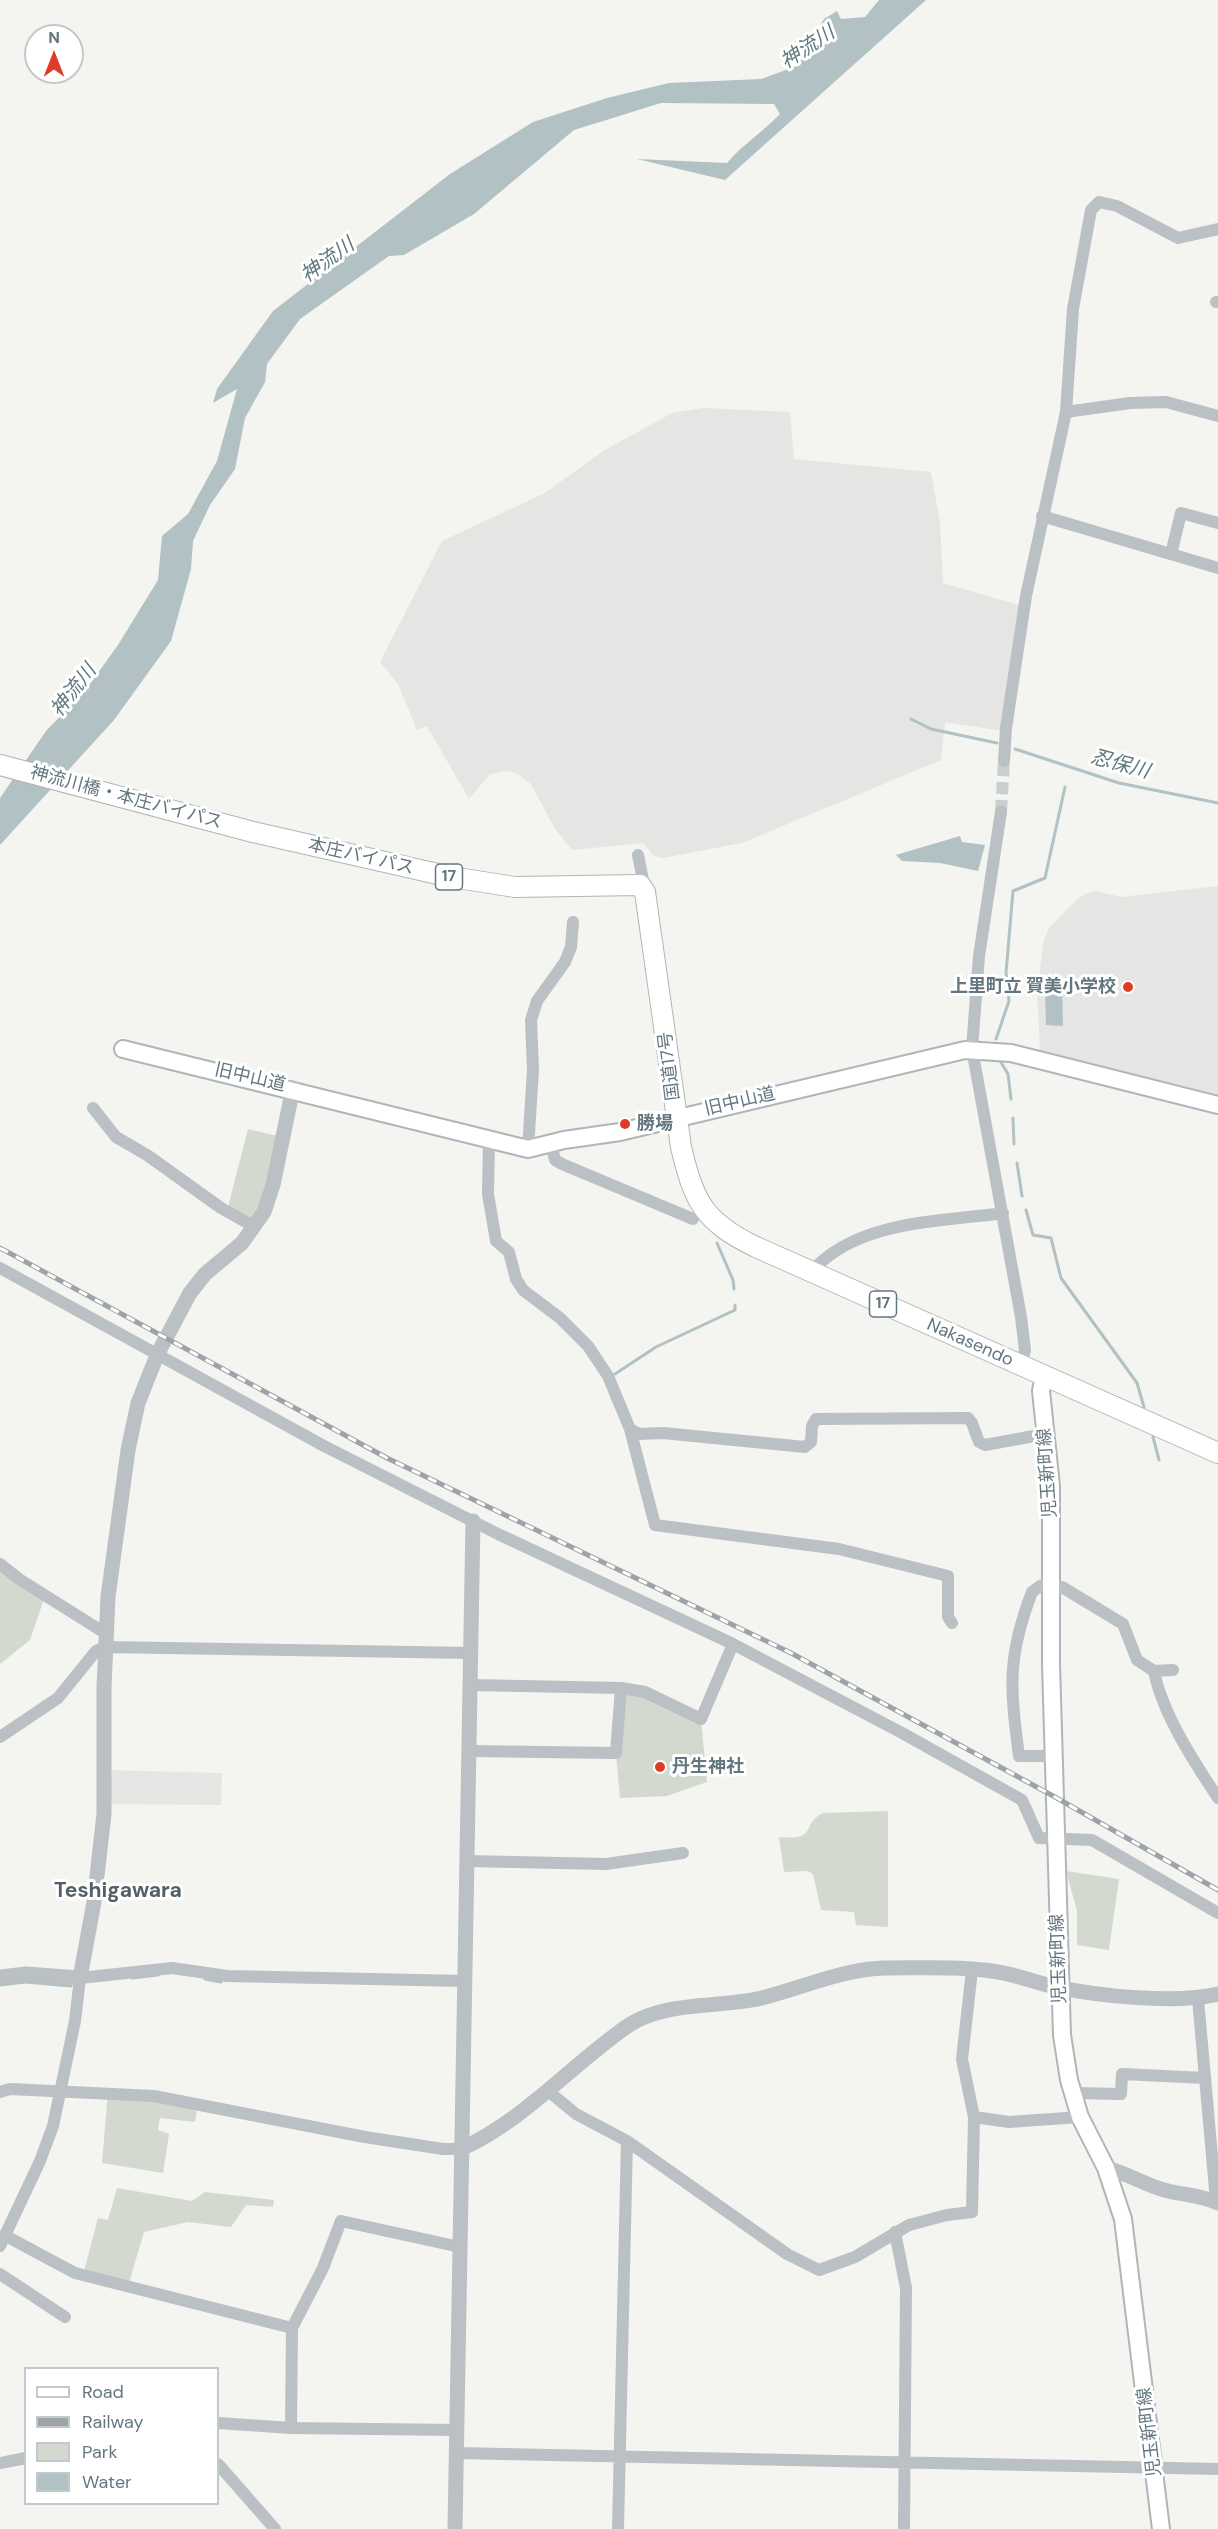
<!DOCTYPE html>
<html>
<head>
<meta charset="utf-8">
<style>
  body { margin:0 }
  #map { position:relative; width:1218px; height:2529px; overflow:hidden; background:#f4f4f0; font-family:"DM Sans",sans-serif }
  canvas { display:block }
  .legend { position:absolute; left:24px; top:2367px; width:195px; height:138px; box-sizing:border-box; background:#fff; border:2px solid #c1c9cd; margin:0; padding:8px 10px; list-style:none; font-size:18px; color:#647781 }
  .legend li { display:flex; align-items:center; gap:12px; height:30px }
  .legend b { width:30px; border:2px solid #c1c9cd }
  .north { position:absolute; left:24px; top:24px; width:60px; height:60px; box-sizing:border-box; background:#fff; border:2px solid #c1c9cd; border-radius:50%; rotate:0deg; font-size:16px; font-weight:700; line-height:24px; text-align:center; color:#647781 }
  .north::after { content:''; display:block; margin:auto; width:21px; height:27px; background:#dd3d28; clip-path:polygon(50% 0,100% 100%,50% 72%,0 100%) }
</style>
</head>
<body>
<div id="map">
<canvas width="1218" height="2529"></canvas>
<ul class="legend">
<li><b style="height:8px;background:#fff"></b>Road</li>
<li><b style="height:8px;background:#9ca4a8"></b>Railway</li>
<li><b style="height:16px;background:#d4d9d0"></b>Park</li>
<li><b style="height:16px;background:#b2c1c4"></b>Water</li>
</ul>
<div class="north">N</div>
</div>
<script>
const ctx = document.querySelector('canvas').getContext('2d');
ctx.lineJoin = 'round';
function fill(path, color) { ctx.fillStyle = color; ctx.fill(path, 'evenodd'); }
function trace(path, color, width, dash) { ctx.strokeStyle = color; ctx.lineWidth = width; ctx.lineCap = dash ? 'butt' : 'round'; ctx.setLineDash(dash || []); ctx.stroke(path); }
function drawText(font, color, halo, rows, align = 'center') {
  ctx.font = font + ' "DM Sans","Noto Sans JP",sans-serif'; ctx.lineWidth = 6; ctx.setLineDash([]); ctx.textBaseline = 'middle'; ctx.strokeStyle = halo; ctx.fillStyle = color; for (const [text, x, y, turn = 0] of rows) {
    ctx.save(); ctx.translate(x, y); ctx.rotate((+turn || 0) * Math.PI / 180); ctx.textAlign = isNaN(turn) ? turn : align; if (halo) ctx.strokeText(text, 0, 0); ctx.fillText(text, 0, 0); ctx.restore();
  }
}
fill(new Path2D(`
  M 703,408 L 790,412 L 794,459 L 931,472 L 940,522 L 943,583 L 1022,606 L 1003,731 L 945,722 L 941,760 L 742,843 L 663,858 L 654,856 L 643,843 L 572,850 L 555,829 L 531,784 L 516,773 L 507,771 L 490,774 L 469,799 L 427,726 L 417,730 L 398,684 L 380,662 L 442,541 L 543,494 L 605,450 L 672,413 Z
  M 1218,886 L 1218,1095 L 1040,1051 L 1037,992 L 1044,940 L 1049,928 L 1075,901 L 1085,894 L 1096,891 L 1121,897 Z
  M 105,1770 L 222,1773 L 221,1805 L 105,1804 Z`), '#e5e6e4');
fill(new Path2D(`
  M 248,1129 L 278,1136 L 262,1207 L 250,1220 L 228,1207 Z
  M 0,1564 L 45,1596 L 30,1640 L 0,1664 Z
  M 621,1688 L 701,1719 L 707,1782 L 667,1796 L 620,1798 L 616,1754 Z
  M 888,1811 L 888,1927 L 856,1925 L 854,1912 L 821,1910 L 813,1874 L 807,1871 L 784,1872 L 779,1837 C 819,1841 800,1824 823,1813 Z
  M 1066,1871 L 1119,1879 L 1109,1950 L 1077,1945 L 1077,1911 Z
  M 108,2092 L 198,2104 L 195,2122 L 160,2118 L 158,2130 L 169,2134 L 163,2173 L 102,2163 Z
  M 117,2188 L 192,2201 L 205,2192 L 274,2200 L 273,2207 L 246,2205 L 231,2227 L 188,2222 L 144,2232 L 128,2286 L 83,2275 L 98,2218 L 108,2220 Z`), '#d4d9d0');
fill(new Path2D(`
  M 879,0 L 926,0 L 725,180 L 637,159 L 727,163 C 743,144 763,132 780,114 L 774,104 L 661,103 L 574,130 L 474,214 L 404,255 L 389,256 L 300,319 L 267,364 L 265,382 L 245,418 L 235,469 L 210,505 L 193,541 L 191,569 L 171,641 L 114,720 L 0,845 L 0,798 L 46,731 L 85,691 L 118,645 L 158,580 L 162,536 L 188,514 L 217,461 L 237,389 L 213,403 L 217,389 L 273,311 L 450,174 L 533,122 L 607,98 L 669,83 L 761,79 L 797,66 L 824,19 L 837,11 L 841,19 L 865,17 Z
  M 960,836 L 962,842 L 985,845 L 978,871 L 940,863 L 902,861 L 896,855 Z
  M 1045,987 L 1062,987 L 1063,1026 L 1046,1025 Z`), '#b2c1c4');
trace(new Path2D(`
  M 911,719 L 931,729 L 997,743
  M 1015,749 L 1119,783 L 1218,803
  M 996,1039 L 1009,1001 L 1006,973 L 1013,891 L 1045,878 L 1065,787
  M 999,1059 L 1008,1074 L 1011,1099
  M 1013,1118 L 1014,1144
  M 1017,1163 L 1022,1196
  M 1026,1210 L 1033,1235 L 1051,1238 L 1061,1278 L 1137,1383 L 1144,1407
  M 717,1243 L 733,1280 L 734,1289
  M 615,1374 L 656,1347 L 735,1310 L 735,1305
  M 1153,1437 L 1159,1460
  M 132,1978 L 158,1975
  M 205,1979 L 221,1982
  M 0,1985 L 25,1982 L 71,1986`), '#b2c1c4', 3);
trace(new Path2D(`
  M 1001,812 L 1004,761`), '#c9cecf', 12, [12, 6]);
const secondary = new Path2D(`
  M 123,1049 L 528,1149 L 564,1140 L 620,1132 L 965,1050 L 1011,1053 L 1218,1105
  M 1044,1376 L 1041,1391 L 1051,1486 L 1051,1664 L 1062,2035 L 1069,2080 L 1080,2117 L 1106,2168 L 1123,2219 L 1161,2529`);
const trunk = new Path2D(`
  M 0,765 L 253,832 L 451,877 L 515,887 L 640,885 L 645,892 L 681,1147 C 694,1202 704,1222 756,1247 L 1218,1453`);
trace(secondary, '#afb6b9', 20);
trace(trunk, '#b0b5b7', 22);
trace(new Path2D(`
  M 1216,302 L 1218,302
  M 1066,412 L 1130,403 L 1166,402 L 1218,416
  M 1042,516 L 1218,568
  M 1171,554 L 1181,513 L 1218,523
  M 1004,761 L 1006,728 L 1026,596 L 1066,412 L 1073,309 L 1091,210 L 1099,202 L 1117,206 L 1178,238 L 1218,229
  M 1001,812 L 979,956 L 972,1049 L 1021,1317 L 1025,1350 L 1021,1366
  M 638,855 L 645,890
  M 93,1108 L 116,1137 L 147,1155 L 221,1208 L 255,1227
  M 489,1140 L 488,1194 L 496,1241 L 509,1252 L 516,1279 L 523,1290 L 560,1318 L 588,1346 L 608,1376 L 630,1429 L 639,1434 L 663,1433 L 805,1447 L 811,1442 L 812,1426 L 816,1419 L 968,1418 L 972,1423 L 979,1442 L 985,1445 L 1045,1434
  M 551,1143 L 555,1160 L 562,1164 L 693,1219
  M 528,1149 L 533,1070 L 531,1020 L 537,1001 L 565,962 L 571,947 L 573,922
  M 0,1268 L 324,1446 L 498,1534 L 731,1643 L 904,1734 L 1022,1800 L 1039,1838 L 1092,1840 L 1218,1913
  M 812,1271 C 858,1220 940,1222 1003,1213
  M 630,1429 L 655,1525 L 839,1549 L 948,1576 L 948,1617 L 952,1623
  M 0,1564 L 19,1579 L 105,1633
  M 1154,1671 L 1173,1670
  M 470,1685 L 621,1688 L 645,1692 L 701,1719 L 733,1644
  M 0,1737 L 58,1698 L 96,1651 L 105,1647 L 471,1653
  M 469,1751 L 616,1753 L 621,1688
  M 1054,1756 L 1019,1756 C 1010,1688 1007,1657 1032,1592 L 1040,1586 L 1062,1587 L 1123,1624 L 1137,1660 L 1154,1671 C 1162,1713 1194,1762 1218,1798
  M 467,1861 L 606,1864 L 683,1853
  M 1198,1999 L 1216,2201
  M 547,2090 L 576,2114 L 627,2141 L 787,2254 L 819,2270 L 855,2257 L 909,2225 L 947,2215 L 972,2212 L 974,2117 L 962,2059 L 972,1970
  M 0,2092 L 10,2089 L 154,2096 L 365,2137 L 443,2149 L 461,2149
  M 1073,2093 L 1121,2094 L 1122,2074 L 1205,2078
  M 974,2117 L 1009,2122 L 1080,2117
  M 895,2232 L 906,2288 L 904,2529
  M 4,2235 L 75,2273 L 292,2328
  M 0,2246 L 40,2161 L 53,2126 L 75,2021 L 80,1978 L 172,1968 L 227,1976 L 465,1981
  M 0,2274 L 65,2317
  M 218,2423 L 291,2428 L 457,2430
  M 291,2428 L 292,2328 L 323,2268 L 341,2221 L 460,2247
  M 456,2453 L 1218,2469
  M 0,2463 L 26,2458
  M 218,2464 L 275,2529
  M 618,2529 L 627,2141`), '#bac0c3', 12);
trace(new Path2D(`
  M 0,1977 L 26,1974 L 80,1978 L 94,1902 L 104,1814 L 104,1687 L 108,1597 L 128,1450 L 138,1403 L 158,1353 L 190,1293 L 205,1274 L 242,1243 L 264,1212 L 273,1185 L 293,1088
  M 461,2149 C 525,2120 572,2064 629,2025 C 666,2001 719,2008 762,1998 C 802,1988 842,1969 885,1968 C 922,1968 962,1966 998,1972 C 1018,1975 1036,1983 1056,1987 C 1098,1996 1176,2004 1218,1994
  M 1106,2168 C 1128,2173 1146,2186 1168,2191 C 1185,2195 1201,2195 1218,2203
  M 455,2529 L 473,1521`), '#bac0c3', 15);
trace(secondary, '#fff', 16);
trace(trunk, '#fff', 20);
const rail = new Path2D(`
  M 0,1248 L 387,1458 L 791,1653 L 1055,1797 L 1218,1890`);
trace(rail, '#9ca4a8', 5);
trace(rail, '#fff', 3, [9]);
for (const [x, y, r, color] of [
  [1128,987,6,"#dd3d28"],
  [625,1124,6,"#dd3d28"],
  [660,1767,6,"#dd3d28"]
]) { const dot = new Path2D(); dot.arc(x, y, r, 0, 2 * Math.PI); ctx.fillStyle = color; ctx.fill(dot); trace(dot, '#fff', 2); }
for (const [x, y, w] of [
  [449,877,27],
  [883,1304,27]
]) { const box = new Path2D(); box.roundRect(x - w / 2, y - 13, w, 26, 4.5); ctx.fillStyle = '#fff'; ctx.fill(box); trace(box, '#647781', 1.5); }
drawText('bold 16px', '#647781', null, [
  ["17",449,877],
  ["17",883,1304]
]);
drawText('18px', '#647781', '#fff', [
  ["神流川橋・本庄バイパス",126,798,15],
  ["本庄バイパス",361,857,13],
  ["国道17号",670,1066,-97],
  ["旧中山道",250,1078,13],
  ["旧中山道",740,1102,-13],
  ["Nakasendo",970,1343,24],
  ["児玉新町線",1048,1473,-94],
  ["児玉新町線",1059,1959,-92],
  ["児玉新町線",1150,2432,-97]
]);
drawText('bold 18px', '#647781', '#fff', [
  ["上里町立 賀美小学校",1116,987,"right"],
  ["勝場",637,1124],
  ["丹生神社",672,1767]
], 'left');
drawText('italic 20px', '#60797e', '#fff', [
  ["神流川",808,48,-34],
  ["神流川",328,261,-36],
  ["神流川",74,691,-52],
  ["忍保川",1120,765,15]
]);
drawText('bold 21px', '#525f66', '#fff', [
  ["Teshigawara",118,1891]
]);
</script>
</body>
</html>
